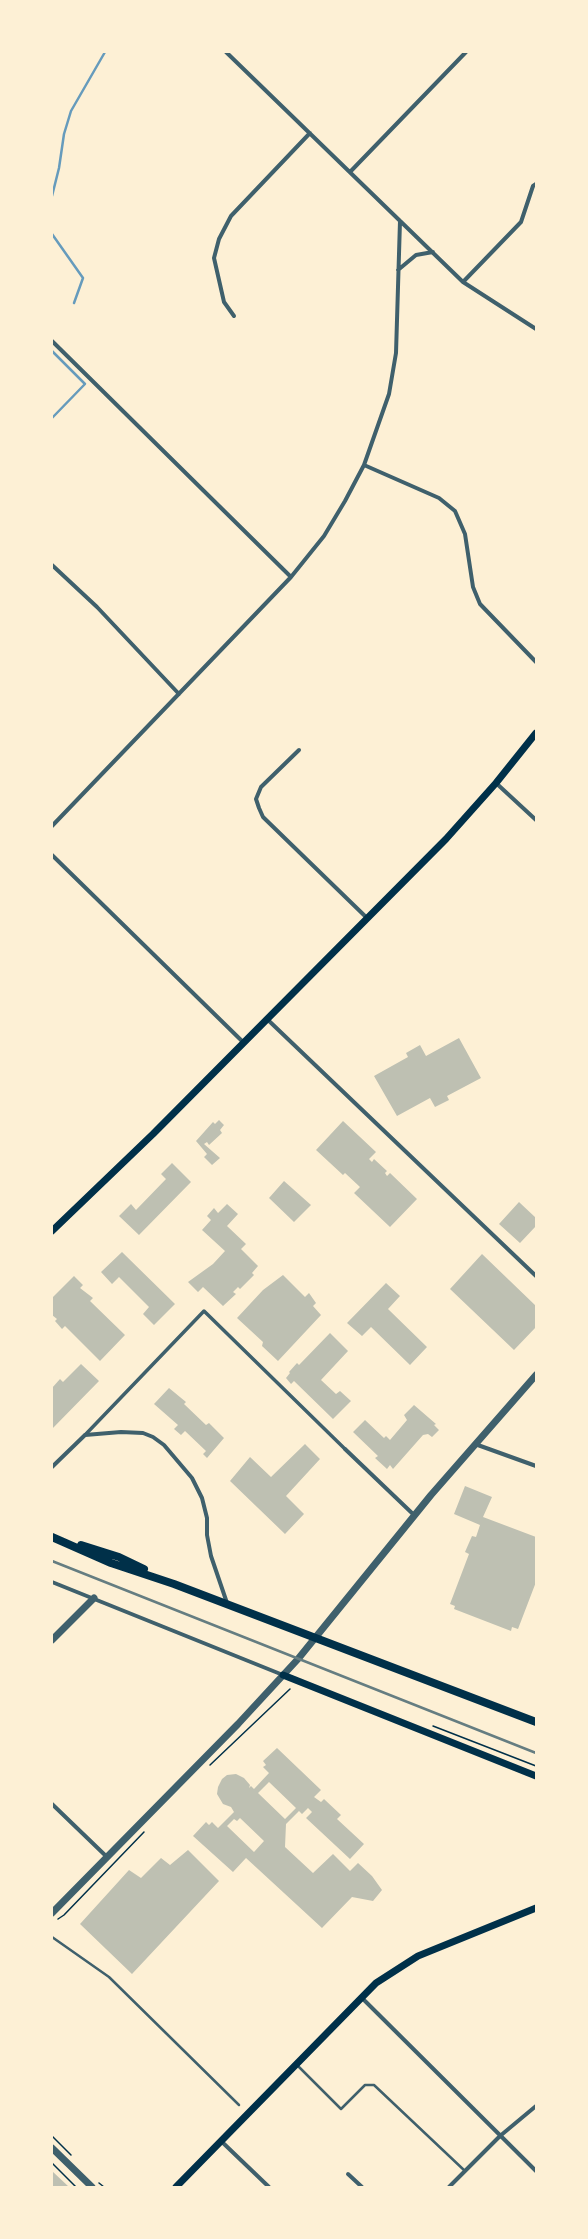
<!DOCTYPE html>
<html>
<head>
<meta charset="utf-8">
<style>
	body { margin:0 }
	#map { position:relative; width:588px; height:2239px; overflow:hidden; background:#fdf0d5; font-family:"Alegreya Sans",sans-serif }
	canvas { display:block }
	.frame { position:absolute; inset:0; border:53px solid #fdf0d5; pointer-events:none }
</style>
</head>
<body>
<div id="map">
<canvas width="588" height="2239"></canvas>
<div class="frame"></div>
</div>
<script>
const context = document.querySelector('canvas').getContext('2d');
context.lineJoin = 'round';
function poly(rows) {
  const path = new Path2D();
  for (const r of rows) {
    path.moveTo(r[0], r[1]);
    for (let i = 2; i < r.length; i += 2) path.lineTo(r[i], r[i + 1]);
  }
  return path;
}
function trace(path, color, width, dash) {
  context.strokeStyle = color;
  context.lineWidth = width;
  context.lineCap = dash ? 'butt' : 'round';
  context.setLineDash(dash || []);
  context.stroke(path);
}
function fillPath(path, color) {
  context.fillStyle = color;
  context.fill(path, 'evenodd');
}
trace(poly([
	[52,196,59,168,64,134,71,111,105,52],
	[52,234,83,278,74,303],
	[52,351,85,384,52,418]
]), '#669bbc', 2.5);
fillPath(poly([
	[459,1038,481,1078,447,1096,449,1100,435,1107,430,1098,397,1116,374,1076,408,1057,406,1053,420,1045,426,1056],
	[219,1120,224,1125,220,1130,222,1133,209,1145,207,1142,204,1144,220,1158,212,1165,204,1157,207,1154,196,1141,213,1122,215,1124],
	[343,1121,376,1152,369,1159,372,1162,374,1159,387,1171,385,1173,387,1176,390,1173,417,1199,390,1227,354,1193,360,1187,345,1173,343,1175,316,1150],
	[172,1163,191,1182,139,1235,119,1216,131,1204,136,1210,166,1179,161,1174],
	[284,1181,311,1205,294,1222,269,1198],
	[519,1202,536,1218,536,1226,520,1243,499,1224],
	[227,1204,238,1214,227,1226,246,1244,241,1249,258,1266,252,1273,254,1275,240,1289,238,1287,233,1292,236,1294,223,1306,203,1287,198,1292,188,1282,213,1264,225,1251,202,1230,211,1220,207,1216,214,1208,218,1213],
	[122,1252,175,1304,154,1325,143,1314,149,1307,119,1277,112,1284,101,1272],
	[482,1254,536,1306,536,1327,514,1350,450,1289],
	[283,1275,305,1297,309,1293,316,1303,313,1306,321,1315,278,1361,262,1346,263,1342,237,1318,263,1290],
	[74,1276,83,1285,80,1288,93,1298,90,1301,125,1335,100,1361,65,1326,62,1329,55,1321,57,1319,52,1315,52,1298],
	[386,1283,400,1296,388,1309,427,1347,410,1365,371,1327,362,1336,347,1323],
	[330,1333,348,1351,321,1380,336,1394,340,1391,351,1401,333,1419,294,1381,291,1384,286,1378,290,1373,289,1372,297,1363,299,1365],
	[81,1364,99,1381,52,1429,52,1388,60,1379,63,1382],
	[169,1388,186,1402,184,1404,206,1425,209,1423,224,1438,207,1458,203,1454,206,1451,185,1431,181,1435,174,1429,178,1425,154,1404],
	[414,1405,436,1424,434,1425,439,1430,432,1437,428,1434,423,1435,393,1469,390,1465,387,1469,375,1458,378,1456,353,1432,365,1420,384,1438,386,1436,390,1440,407,1420,404,1415],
	[305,1444,320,1459,286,1496,304,1514,285,1534,230,1481,250,1457,271,1477],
	[465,1486,492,1497,483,1517,536,1537,536,1582,518,1629,512,1627,511,1631,454,1609,455,1606,450,1604,469,1554,465,1552,472,1536,476,1537,480,1525,454,1514],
	[277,1748,321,1790,314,1797,321,1802,324,1799,341,1815,337,1819,364,1844,350,1859,306,1818,312,1812,308,1808,302,1814,299,1811,286,1824,285,1847,313,1873,333,1854,350,1871,358,1863,372,1876,382,1890,373,1901,352,1897,322,1928,246,1858,233,1872,193,1836,206,1822,209,1825,212,1822,218,1828,234,1812,231,1807,223,1804,217,1794,218,1787,222,1779,227,1775,236,1774,244,1778,250,1785,249,1788,251,1786,254,1789,269,1773,263,1767,266,1765,263,1761],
	[269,1782,296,1808,285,1819,258,1793],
	[240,1818,264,1841,254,1852,227,1826,234,1819,237,1821],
	[188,1850,219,1881,132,1974,80,1924,129,1870,141,1878,161,1858,170,1865],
	[52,2171,69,2187,52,2187]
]), '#bec0b2');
trace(poly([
	[433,1726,536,1766],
	[210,1765,290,1689],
	[58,1919,64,1915,144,1832],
	[52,2136,71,2155],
	[52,2163,76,2187],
	[99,2183,104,2187]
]), '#003049', 1.5);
trace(poly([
	[52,1937,109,1977,239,2105],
	[297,2065,341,2109,365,2085,374,2085,465,2171]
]), '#3f606c', 2.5);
trace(poly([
	[85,1435,204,1311,345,1449]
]), '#3f606c', 3.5);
trace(poly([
	[226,52,463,282,536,329],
	[350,172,466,52],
	[398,270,416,255,433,252],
	[463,282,521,222,533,186,536,184],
	[234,316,224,302,214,258,219,239,231,216,310,133],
	[52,341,291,577],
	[364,465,439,498,455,511,465,534,473,587,480,604,536,662],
	[52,565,97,607,179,694],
	[299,750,261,787,256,799,259,808,263,817,367,918],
	[496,783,536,820],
	[52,826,291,577,324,536,345,501,364,465,389,394,396,353,400,221],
	[52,855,244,1043],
	[268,1020,536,1276],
	[475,1444,536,1466],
	[345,1449,414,1515],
	[52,1467,85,1435,121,1432,143,1433,153,1437,164,1445,192,1478,202,1498,207,1518,207,1535,211,1556,227,1603],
	[52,1582,283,1675],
	[52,1804,107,1857],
	[361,1997,536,2171],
	[221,2141,269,2187],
	[348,2174,362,2187],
	[449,2187,500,2136,536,2106]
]), '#3f606c', 4);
trace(poly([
	[52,1640,94,1598],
	[52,1913,238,1724,298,1659,431,1495,536,1375],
	[52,2148,92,2187]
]), '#3f606c', 7);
trace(poly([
	[52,1231,153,1134,446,839,496,783,536,733],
	[283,1675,536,1776],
	[176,2187,376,1983,418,1956,536,1908]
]), '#003049', 7);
trace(poly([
	[52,1537,111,1563,174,1584,536,1722],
	[81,1545,119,1557,144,1569]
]), '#003049', 8);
trace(poly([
	[52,1561,536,1753]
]), '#657d81', 2.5);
</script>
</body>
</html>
